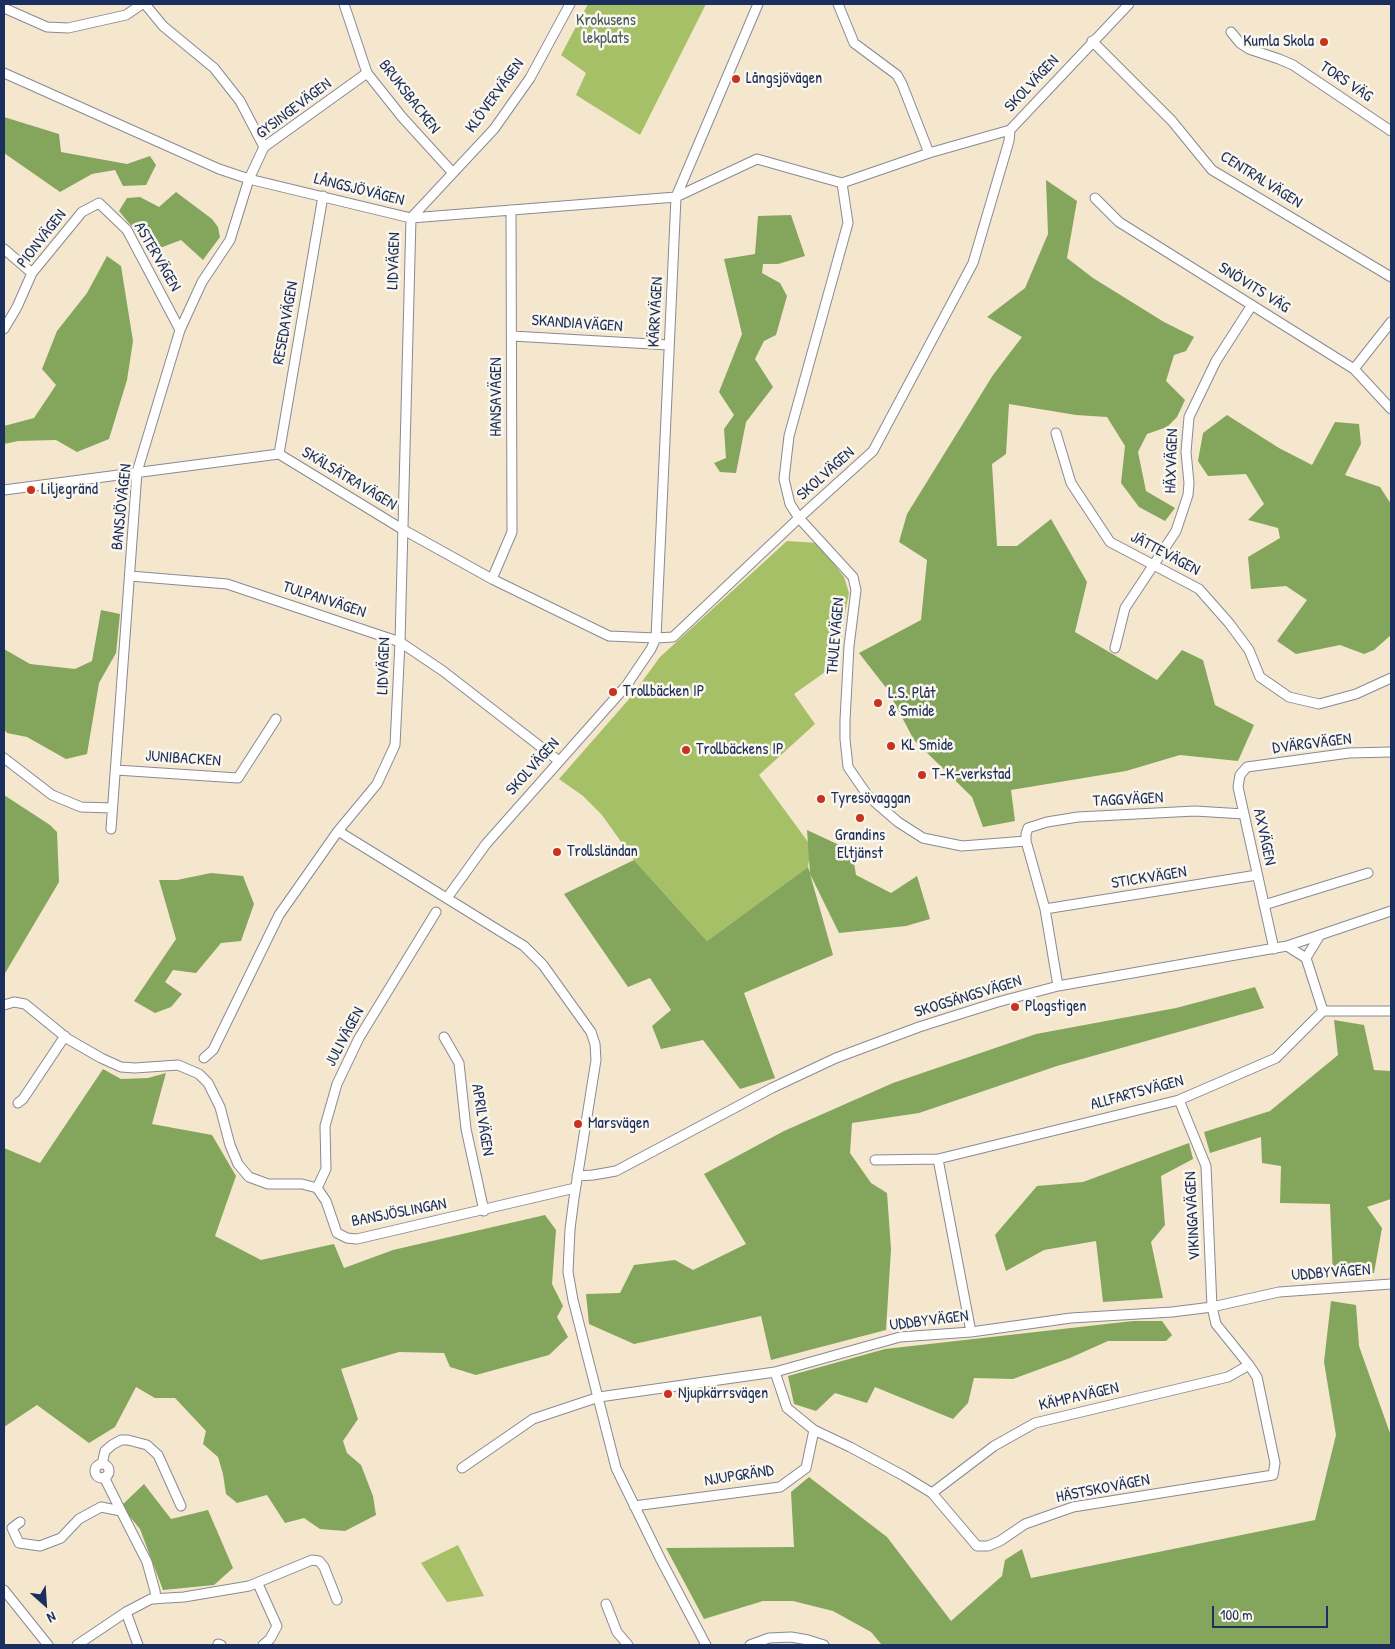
<!DOCTYPE html>
<html>
<head>
<meta charset="utf-8">
<style>
	body { margin:0 }
	#map { position:relative; width:1395px; height:1649px; overflow:hidden; background:#f5e6ce; font-family:"Patrick Hand",sans-serif }
	canvas { display:block }
	.frame { position:absolute; inset:0; border:5px solid #1b2f5e; pointer-events:none }
	.north { position:absolute; left:20px; top:1579px; width:50px; height:50px; -webkit-text-stroke:4px #fbf7ec; paint-order:stroke; rotate:154deg; font-size:14px; font-weight:700; line-height:20px; text-align:center; color:#1b2f5e }
	.north::after { content:''; display:block; margin:auto; width:18px; height:22px; background:#1b2f5e; clip-path:polygon(50% 0,100% 100%,50% 72%,0 100%) }
	.scale { position:absolute; left:1212px; top:1606px; width:116px; height:22px; box-sizing:border-box; border:2px solid #1b2f5e; border-top:0; padding-left:6px; font-size:15px; line-height:18px; white-space:nowrap; color:#1b2f5e; -webkit-text-stroke:4px #fbf7ec; paint-order:stroke }
</style>
</head>
<body>
<div id="map">
<canvas width="1395" height="1649"></canvas>
<div class="frame"></div>
<div class="north">N</div>
<div class="scale">100 m</div>
</div>
<script>
const context = document.querySelector('canvas').getContext('2d');
context.lineJoin = 'round';
function fillPath(path, color) {
  context.fillStyle = color;
  context.fill(path, 'evenodd');
}
function poly(rows) {
  const path = new Path2D();
  for (const r of rows) {
    if (r.length === 3) {
      path.moveTo(r[0] + r[2], r[1]);
      path.arc(r[0], r[1], r[2], 0, 2 * Math.PI);
      continue;
    }
    path.moveTo(r[0], r[1]);
    for (let i = 2; i < r.length; i += 2) path.lineTo(r[i], r[i + 1]);
  }
  return path;
}
function trace(path, color, width, dash) {
  context.strokeStyle = color;
  context.lineWidth = width;
  context.lineCap = dash ? 'butt' : 'round';
  context.setLineDash(dash || []);
  context.stroke(path);
}
function write(font, color, halo, rows, align = 'center') {
  context.font = font + ' "Patrick Hand",sans-serif';
  context.lineWidth = 5;
  context.setLineDash([]);
  context.textBaseline = 'middle';
  context.strokeStyle = halo;
  context.fillStyle = color;
  for (const [text, x, y, turn = 0] of rows) {
    context.save();
    context.translate(x, y);
    context.rotate((+turn || 0) * Math.PI / 180);
    context.textAlign = isNaN(turn) ? turn : align;
    if (halo) context.strokeText(text, 0, 0);
    context.fillText(text, 0, 0);
    context.restore();
  }
}
fillPath(poly([
	[588,4,706,4,640,135,576,95,586,73,561,55],
	[787,541,818,543,844,577,849,593,835,665,794,694,815,724,759,775,811,846,808,867,707,941,634,860,602,815,583,796,559,779,630,698,660,657],
	[458,1545,484,1596,447,1602,421,1563]
]), '#a6c067');
fillPath(poly([
	[4,117,59,134,61,152,127,164,150,156,156,165,146,185,123,186,115,170,92,174,60,192,4,153],
	[1046,180,1077,201,1067,258,1093,278,1164,322,1194,337,1186,351,1174,355,1166,381,1185,400,1177,417,1167,427,1147,434,1138,452,1146,491,1175,508,1165,521,1139,507,1121,483,1125,446,1107,417,1076,415,1009,404,1006,454,992,464,997,546,1017,546,1051,519,1087,582,1075,632,1157,680,1182,650,1203,660,1215,705,1254,725,1238,761,1180,755,1126,771,1011,790,1015,821,983,827,972,797,914,740,887,689,859,653,921,620,927,560,899,542,907,514,993,375,1022,337,987,317,1025,288,1048,234],
	[176,192,212,219,218,227,220,237,203,260,181,240,152,251,119,211,127,198,140,197,159,207],
	[791,215,805,256,778,264,763,264,762,273,780,283,787,296,776,335,764,341,755,359,773,387,746,422,736,473,720,472,714,463,726,458,724,429,734,415,719,392,742,334,724,259,755,254,758,216],
	[107,256,121,266,133,341,127,380,109,439,77,452,56,440,18,441,4,444,4,426,34,418,56,385,42,369,57,331,87,293],
	[1227,415,1279,448,1312,465,1335,422,1359,424,1361,444,1345,475,1380,487,1391,504,1391,635,1374,650,1364,654,1340,645,1296,654,1277,641,1307,600,1286,586,1251,589,1248,557,1280,538,1278,528,1248,520,1264,504,1246,474,1208,476,1198,461,1203,433],
	[101,610,120,614,116,653,99,683,87,754,66,759,27,737,7,733,4,729,4,649,30,664,75,669,92,661],
	[4,795,50,825,57,832,59,882,4,975],
	[807,830,852,851,856,875,891,893,917,876,930,919,906,926,839,933,810,874,833,955,744,993,775,1078,740,1089,703,1040,661,1049,652,1026,671,1010,650,978,628,987,564,894,634,860,707,941,808,867,810,873],
	[211,873,243,876,254,904,241,941,221,943,196,973,173,970,165,982,182,994,171,1007,155,1013,134,1001,176,939,159,880,177,880],
	[1255,987,1264,1008,1057,1066,919,1113,852,1123,850,1153,871,1183,887,1193,891,1249,886,1330,771,1360,761,1316,634,1344,589,1324,586,1294,620,1293,634,1265,675,1260,693,1270,746,1244,704,1174,784,1131,893,1083,1036,1034,1176,1008],
	[1334,1020,1364,1025,1374,1070,1391,1071,1391,1199,1367,1207,1382,1228,1374,1273,1333,1277,1330,1204,1280,1203,1281,1166,1262,1163,1261,1137,1210,1153,1204,1132,1270,1111,1338,1055],
	[103,1069,121,1079,148,1078,166,1073,152,1124,212,1135,236,1176,215,1236,261,1260,334,1244,344,1268,393,1250,545,1215,556,1230,552,1284,563,1306,557,1317,568,1337,549,1355,476,1375,450,1367,444,1353,399,1352,341,1369,358,1419,343,1441,347,1453,361,1465,373,1496,376,1515,345,1531,320,1529,304,1518,285,1523,267,1495,237,1503,226,1494,223,1474,218,1457,203,1444,206,1431,175,1398,155,1398,136,1387,115,1427,89,1443,37,1405,4,1427,4,1148,40,1163],
	[1189,1143,1193,1159,1161,1176,1165,1225,1151,1242,1163,1298,1103,1302,1096,1241,1044,1250,1006,1271,995,1235,1037,1186,1083,1182],
	[1331,1301,1356,1305,1359,1346,1391,1436,1391,1645,882,1645,871,1632,833,1611,793,1601,763,1601,704,1619,666,1548,794,1547,791,1492,809,1477,887,1537,951,1621,1002,1576,1005,1560,1022,1549,1031,1578,1315,1520,1336,1435,1324,1362],
	[1133,1321,1162,1321,1172,1335,1166,1341,1108,1341,1070,1358,1013,1379,974,1378,968,1403,953,1419,875,1387,867,1403,835,1393,816,1411,794,1404,788,1376,885,1349],
	[144,1484,171,1519,208,1510,233,1568,214,1585,163,1590,140,1529,121,1506]
]), '#84a65c');
const street = poly([
	[145,4,163,26,214,68,240,101,264,147],
	[344,4,367,73,402,117,453,173],
	[838,4,854,43,897,75,902,84,929,153],
	[4,8,47,27,68,28,126,15,142,4],
	[1231,32,1240,43,1249,49,1279,59,1293,65,1391,131],
	[1092,41,1172,121,1212,170,1391,277],
	[4,73,219,169,249,179,411,218,676,197,757,159,842,183,929,153,1010,130],
	[842,183,848,223,789,436,784,479,790,504,799,518,853,577,856,590,849,646,845,720,845,739,848,767,868,796,898,822,923,838,962,846,1026,841],
	[1095,198,1119,222,1354,369,1391,409],
	[4,249,32,273],
	[4,329,17,307,32,273,82,212,99,203,127,230,180,330],
	[512,336,669,345],
	[1354,369,1391,322],
	[1056,433,1071,483,1110,542,1199,589,1229,623,1249,650,1260,677,1289,697,1319,704,1356,694,1391,678],
	[279,454,323,196],
	[4,490,279,454,402,529,492,579,609,636,656,638,673,637,799,518,873,451,973,263,1009,141,1010,130,1129,4],
	[130,576,227,584,400,642,443,671,559,761],
	[492,579,512,532,511,210],
	[1115,648,1125,608,1176,531,1188,495,1189,483,1186,452,1189,417,1216,361,1252,305],
	[4,758,52,795,81,807,112,808],
	[116,770,238,778,276,719],
	[111,829,137,472,180,330,202,282,230,240,249,179,264,147,367,73],
	[338,831,524,946,543,965,591,1032,595,1044,596,1060,574,1198,570,1229,568,1272,573,1300,616,1468,661,1560,706,1645],
	[447,898,486,844,626,686,651,649,656,638,676,197,758,4],
	[1264,905,1368,873],
	[1045,909,1257,875],
	[1320,935,1306,958,1323,1011,1391,1011],
	[1287,946,1306,958],
	[1274,949,1238,787,1240,775,1247,767,1349,753,1391,752],
	[1058,986,1045,909,1026,841,1026,834,1028,828,1047,822,1078,817,1195,811,1244,814],
	[4,1005,14,1002,25,1004,68,1039,101,1058,121,1067,135,1068,178,1065,199,1074,208,1083,220,1107,230,1145,238,1164,249,1177,268,1184,302,1184,317,1188,326,1201,337,1233,347,1238,357,1239,575,1188],
	[444,1037,459,1063,466,1129,484,1211],
	[204,1058,213,1050,279,915,338,831,377,784,395,745,400,642,411,218,494,129,530,78,570,4],
	[18,1103,23,1099,65,1036],
	[938,1159,971,1332],
	[875,1160,938,1159,1179,1100,1276,1058,1323,1011],
	[577,1176,593,1175,616,1171,772,1088,836,1058,919,1027,998,1002,1058,986,1287,946,1391,911],
	[317,1188,326,1169,325,1126,337,1084,359,1038,436,912],
	[775,1372,787,1408,814,1430,850,1447,904,1476,932,1493,977,1546,988,1546,1000,1541,1025,1524,1073,1507,1273,1475,1275,1463,1257,1377,1249,1365,1216,1324,1212,1307,1206,1166,1179,1100],
	[102,1464,105,1451,112,1445,121,1440,128,1440,147,1445,158,1455,181,1506],
	[102,1471,7],
	[462,1468,533,1419,599,1397,775,1372,900,1337,971,1332,1071,1318,1172,1312,1212,1307,1279,1292,1391,1284],
	[104,1477,121,1511],
	[932,1493,994,1446,1035,1423,1228,1377,1249,1365],
	[634,1506,780,1487,806,1468,814,1430],
	[20,1522,12,1528,19,1543,40,1546,61,1538,79,1519,101,1507,121,1511,147,1562,155,1591,156,1599],
	[258,1584,277,1626,270,1639,263,1645],
	[4,1590,48,1645],
	[606,1604,617,1632,628,1645],
	[126,1612,138,1645],
	[218,1644,221,1645],
	[77,1645,126,1612,151,1599,184,1597,249,1586,312,1560,319,1561,324,1567,337,1600],
	[750,1645,769,1638,791,1637,808,1640,824,1645]
]);
trace(street, '#888a96', 11);
trace(street, '#fff', 9);
for (const [x, y, r, color] of [
	[1324,42,5,"#c8321e"],
	[736,79,5,"#c8321e"],
	[31,490,5,"#c8321e"],
	[613,692,5,"#c8321e"],
	[878,703,5,"#c8321e"],
	[891,746,5,"#c8321e"],
	[686,750,5,"#c8321e"],
	[922,775,5,"#c8321e"],
	[821,799,5,"#c8321e"],
	[860,818,5,"#c8321e"],
	[557,852,5,"#c8321e"],
	[1015,1007,5,"#c8321e"],
	[578,1124,5,"#c8321e"],
	[668,1394,5,"#c8321e"]
]) {
  const dot = new Path2D();
  dot.arc(x, y, r, 0, 2 * Math.PI);
  context.fillStyle = color;
  context.fill(dot);
  trace(dot, '#fbf7ec', 2);
}
write('16px', '#455a61', '#fbf7ec', [
	["Krokusens",606,21],
	["lekplats",606,39]
]);
write('16px', '#1b2f5e', '#fbf7ec', [
	["Kumla Skola",1314,42,"right"],
	["Långsjövägen",746,79],
	["Liljegränd",41,490],
	["Trollbäcken IP",623,692],
	["L.S. Plåt",888,694],
	["& Smide",888,712],
	["KL Smide",901,746],
	["Trollbäckens IP",696,750],
	["T-K-verkstad",932,775],
	["Tyresövaggan",831,799],
	["Grandins",860,836,"center"],
	["Eltjänst",860,854,"center"],
	["Trollsländan",567,852],
	["Plogstigen",1025,1007],
	["Marsvägen",588,1124],
	["Njupkärrsvägen",678,1394]
], 'left');
write('16px', '#1b2f5e', '#fbf7ec', [
	["TORS VÄG",1346,82,34],
	["SKOLVÄGEN",1032,84,-47],
	["KLÖVERVÄGEN",495,96,-54],
	["BRUKSBACKEN",409,97,52],
	["GYSINGEVÄGEN",294,109,-37],
	["CENTRALVÄGEN",1261,180,32],
	["LÅNGSJÖVÄGEN",359,190,14],
	["PIONVÄGEN",42,239,-52],
	["ASTERVÄGEN",157,257,60],
	["LIDVÄGEN",394,261,-88],
	["SNÖVITS VÄG",1254,288,32],
	["KÄRRVÄGEN",656,312,-87],
	["RESEDAVÄGEN",286,323,-80],
	["SKANDIAVÄGEN",577,324,4],
	["HANSAVÄGEN",497,397,-90],
	["HÄXVÄGEN",1172,461,-88],
	["SKOLVÄGEN",826,474,-42],
	["SKÄLSÄTRAVÄGEN",349,479,31],
	["BANSJÖVÄGEN",122,507,-84],
	["JÄTTEVÄGEN",1165,554,28],
	["TULPANVÄGEN",324,600,18],
	["THULEVÄGEN",836,636,-85],
	["LIDVÄGEN",384,666,-88],
	["DVÄRGVÄGEN",1312,744,-7],
	["JUNIBACKEN",183,759,4],
	["SKOLVÄGEN",533,767,-48],
	["TAGGVÄGEN",1128,800,-3],
	["AXVÄGEN",1264,837,78],
	["STICKVÄGEN",1149,878,-9],
	["SKOGSÄNGSVÄGEN",968,997,-17],
	["JULIVÄGEN",345,1037,-62],
	["ALLFARTSVÄGEN",1137,1093,-15],
	["APRILVÄGEN",482,1120,81],
	["BANSJÖSLINGAN",399,1213,-11],
	["VIKINGAVÄGEN",1193,1216,-93],
	["UDDBYVÄGEN",1331,1273,-4],
	["UDDBYVÄGEN",929,1321,-7],
	["KÄMPAVÄGEN",1079,1397,-13],
	["NJUPGRÄND",739,1476,-9],
	["HÄSTSKOVÄGEN",1103,1489,-11]
]);
</script>
</body>
</html>
